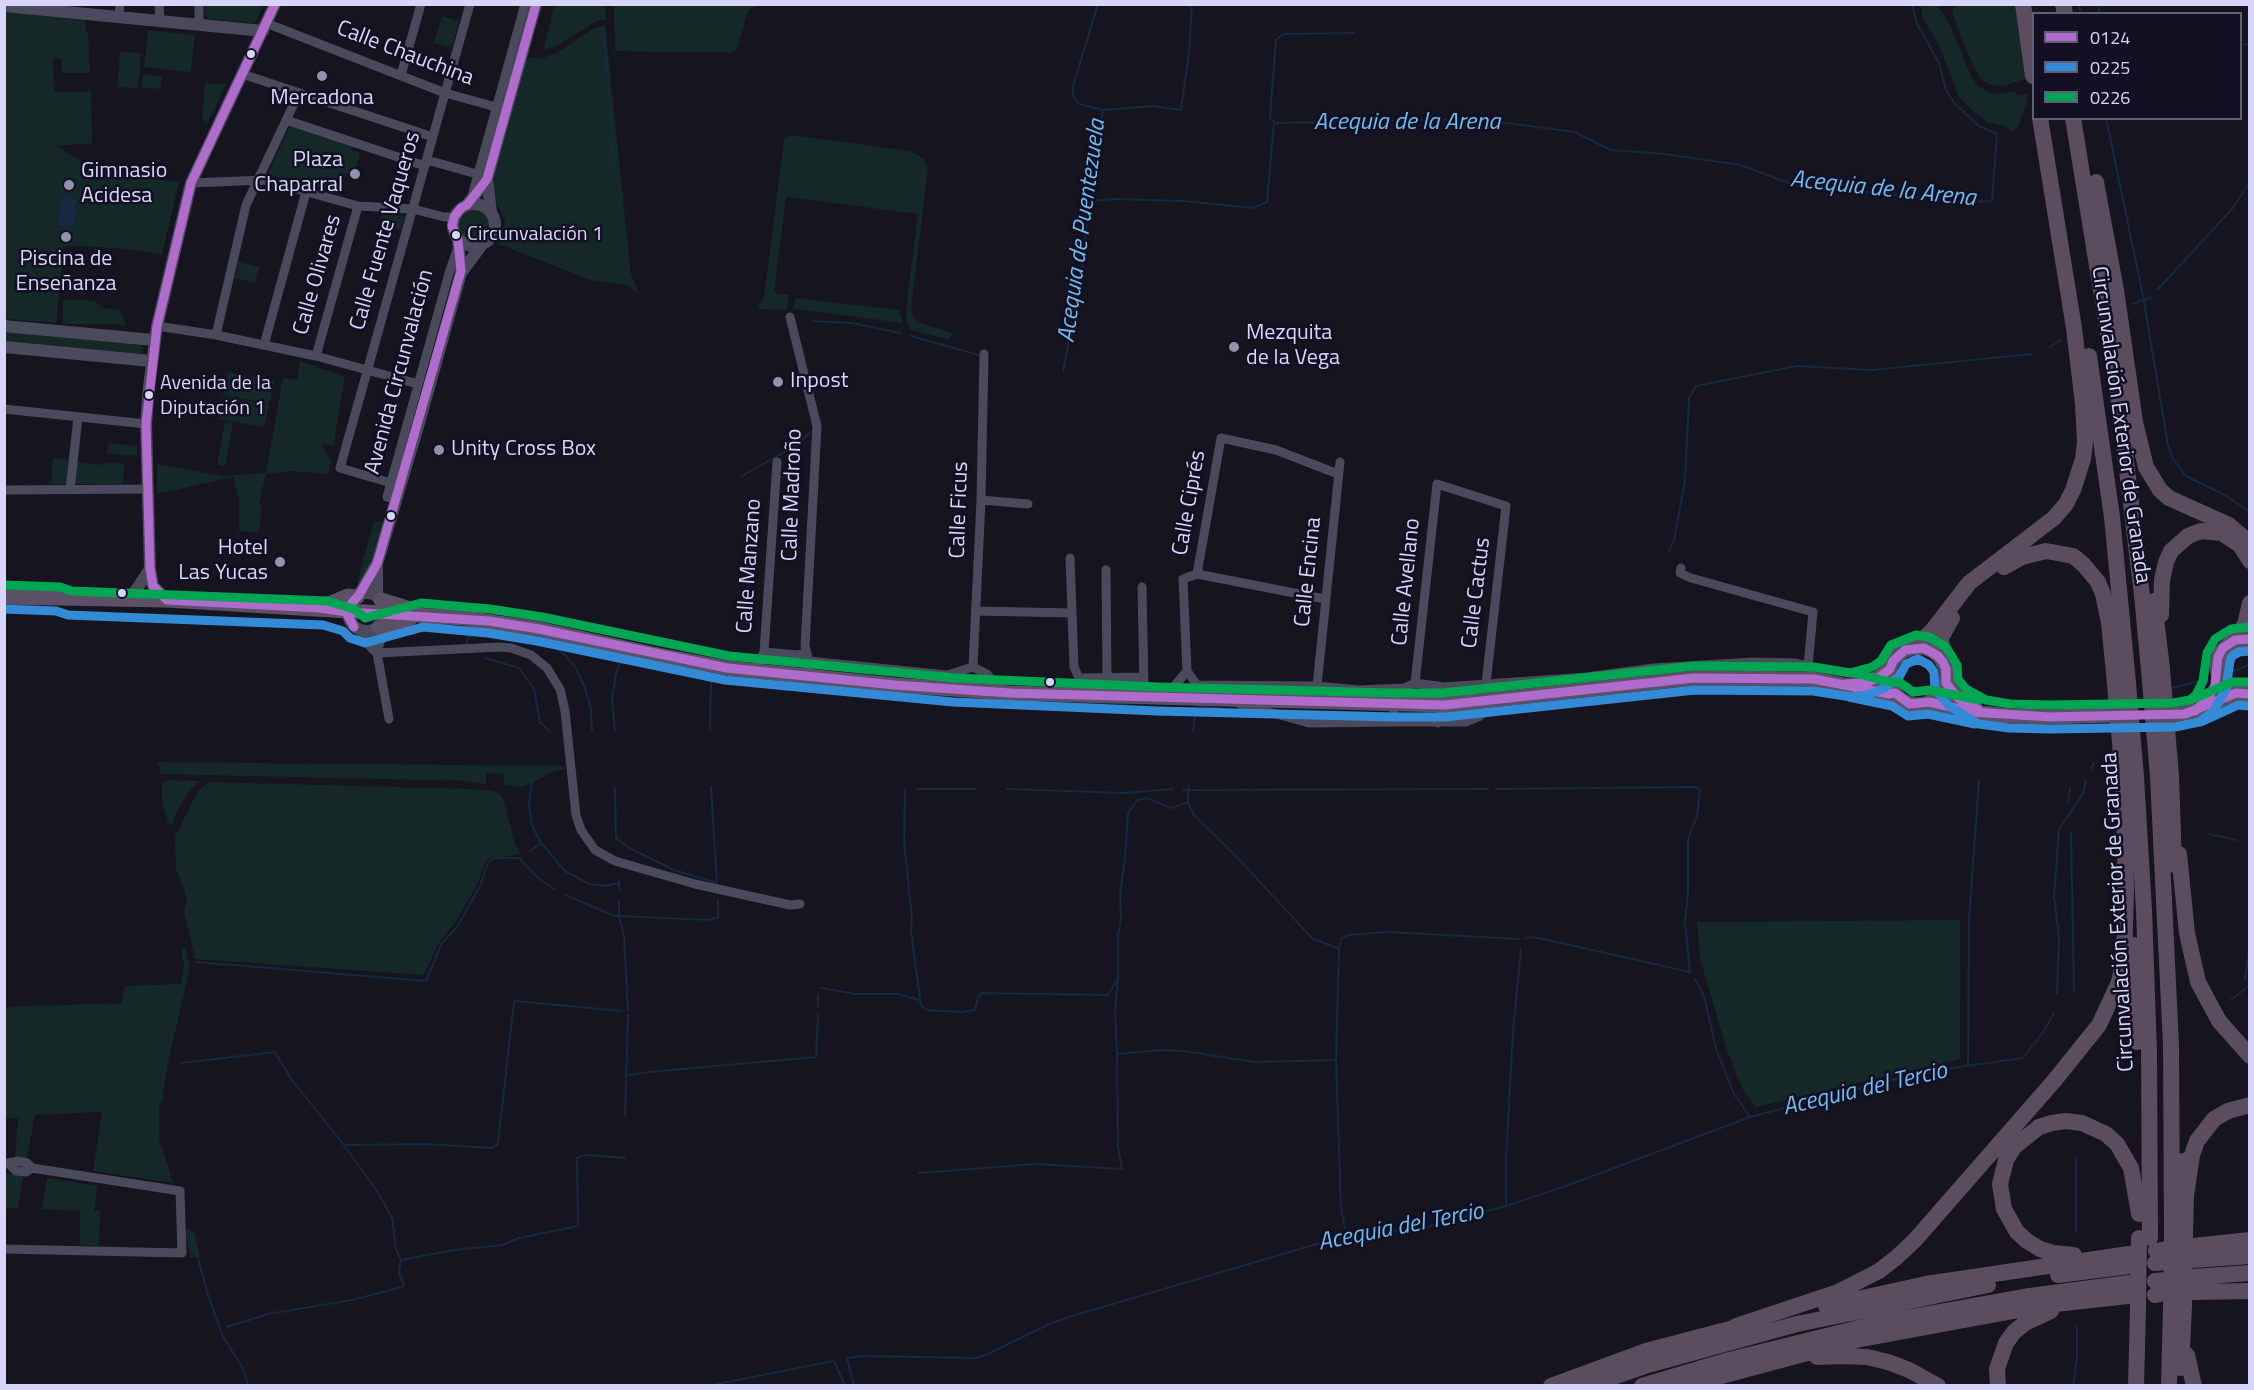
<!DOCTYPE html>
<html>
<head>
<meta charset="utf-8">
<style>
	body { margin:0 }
	#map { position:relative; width:2254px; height:1390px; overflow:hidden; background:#16141e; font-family:"Titillium Web",sans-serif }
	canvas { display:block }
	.frame { position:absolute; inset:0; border:6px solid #d7d5fa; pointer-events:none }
	.legend { position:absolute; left:2032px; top:12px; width:210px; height:108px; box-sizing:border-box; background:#121022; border:2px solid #615f78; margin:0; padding:8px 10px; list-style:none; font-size:18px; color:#d7d5fa }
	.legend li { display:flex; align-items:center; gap:12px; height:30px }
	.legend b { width:30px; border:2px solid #615f78 }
</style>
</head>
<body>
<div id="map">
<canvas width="2254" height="1390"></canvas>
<div class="frame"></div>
<ul class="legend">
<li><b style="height:8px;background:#b06ccc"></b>0124</li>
<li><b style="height:8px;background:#338bd7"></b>0225</li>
<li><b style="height:8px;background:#00a651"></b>0226</li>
</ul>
</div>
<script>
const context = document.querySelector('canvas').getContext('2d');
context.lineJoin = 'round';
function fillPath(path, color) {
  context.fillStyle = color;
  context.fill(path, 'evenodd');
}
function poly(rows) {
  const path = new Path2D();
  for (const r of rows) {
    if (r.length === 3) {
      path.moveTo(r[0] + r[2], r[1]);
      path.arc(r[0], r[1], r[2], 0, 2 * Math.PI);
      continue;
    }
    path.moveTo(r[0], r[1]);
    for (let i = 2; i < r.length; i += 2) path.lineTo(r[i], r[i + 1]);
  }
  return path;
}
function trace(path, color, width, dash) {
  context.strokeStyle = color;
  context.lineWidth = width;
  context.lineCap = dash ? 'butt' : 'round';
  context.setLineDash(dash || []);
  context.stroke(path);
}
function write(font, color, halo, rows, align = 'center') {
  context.font = font + ' "Titillium Web",sans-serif';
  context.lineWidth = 5;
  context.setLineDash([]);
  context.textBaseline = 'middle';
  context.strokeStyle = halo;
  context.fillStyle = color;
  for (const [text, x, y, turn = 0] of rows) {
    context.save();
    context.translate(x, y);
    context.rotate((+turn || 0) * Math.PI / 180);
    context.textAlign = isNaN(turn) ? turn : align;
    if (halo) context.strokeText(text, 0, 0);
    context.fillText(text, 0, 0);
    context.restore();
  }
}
fillPath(poly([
	[204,5,263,5,255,23,208,19,205,14],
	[554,5,607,5,605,9,607,20,598,20,557,46,544,49],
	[614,5,614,4,757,5,748,11,737,49,732,53,615,51],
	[1920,5,1936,5,1943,13,1951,27,1971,76,1978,86,1988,92,1998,94,2015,91,2016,95,2027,94,2027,104,2019,125,2012,132,2004,126,1987,122,1975,113,1959,97,1939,45,1923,18],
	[1960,5,2019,5,2031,77,2003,86,1988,84,1980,78,1974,68,1952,13,1955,7],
	[4,12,85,20,86,30,88,32,90,73,62,73,61,59,53,59,54,92,91,91,92,143,56,146,90,167,128,176,179,182,162,255,128,249,82,246,64,247,56,323,5,319],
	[442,16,459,21,452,48,434,43],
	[605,25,631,275,638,291,636,293,629,285,594,281,498,244,503,233,505,221,494,197,492,181,526,60,531,57,541,59,558,52,593,29],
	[148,30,195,35,191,72,144,67],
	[120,52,141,53,138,88,117,87],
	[143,74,162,77,161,89,141,87],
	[205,83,226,84,208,122,202,119],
	[290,126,353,147,352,150,360,153,353,176,345,173,338,194,267,175],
	[790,135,910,151,924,159,928,168,911,310,913,316,920,323,952,333,950,340,911,330,907,323,906,310,918,214,786,197,774,293,789,295,787,310,760,309,758,306,764,296,784,140],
	[474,226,17],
	[383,214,405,216,401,230,380,225],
	[238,262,259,267,255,283,235,278],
	[796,298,899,310,903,323,793,309],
	[63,299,95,301,103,308,120,310,126,325,63,324],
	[4,329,140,344,143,350,141,354,5,345],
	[300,361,345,377,333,446,324,443,323,447,331,461,328,474,290,471,266,474,259,503,262,508,259,532,239,531,239,499,233,477,157,494,157,464,221,476,266,473,283,378,297,380],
	[228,372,274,381,269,404,224,395],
	[223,396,269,405,264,427,219,419],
	[225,422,233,423,225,466,217,464],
	[108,443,137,446,137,456,107,453],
	[53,458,71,460,68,484,51,484],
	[77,462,106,465,106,462,124,464,123,484,74,484],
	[374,521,384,522,370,567,359,583,357,582],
	[157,762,565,766,565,769,552,772,533,783,520,787,504,785,504,774,486,773,486,784,465,781,161,774],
	[167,780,199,781,187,794,177,812,172,826,169,824,162,802,162,784],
	[209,782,474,789,492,791,499,793,503,798,515,844,521,854,487,859,477,885,455,923,440,941,423,975,195,959,184,912,187,900,184,889,176,869,175,837,198,791],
	[1960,920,1960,1059,1756,1107,1743,1090,1727,1050,1700,959,1697,922],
	[185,948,190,967,168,1062,162,1101,159,1106,159,1138,173,1183,93,1171,102,1112,35,1115,27,1159,15,1157,18,1118,5,1118,4,1007,121,1003,125,986,181,984,184,966,181,949],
	[4,1173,23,1176,18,1208,5,1209],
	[47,1178,97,1186,94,1210,100,1211,99,1246,80,1245,80,1211,42,1209],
	[189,1229,195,1232,200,1257,190,1257,186,1234,186,1230]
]), '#142828');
fillPath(poly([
	[60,197,76,198,74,227,58,226]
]), '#152943');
trace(poly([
	[2079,4,2081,14],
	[2098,4,2100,14],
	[604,28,614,164,605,173],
	[2240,45,2250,44],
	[1104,110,1153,106,1181,110,1189,52,1192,4],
	[2106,118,2143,296,2168,445,2173,459,2186,476,2227,496,2250,512],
	[1274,123,1270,117,1276,40,1283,34,1354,33],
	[1088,201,1115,199,1184,201,1253,208,1267,202,1274,123,1476,119,1575,132,1611,150,1664,154,1741,165,1794,185,1969,202,1992,201,1997,134,1979,126,1954,103,1946,90,1939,63,1917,24,1912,4],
	[2158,289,2232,209,2250,182],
	[2133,304,2152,297],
	[813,321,851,323,901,333],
	[911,336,979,355],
	[2050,347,2061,340],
	[1063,372,1082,270,1088,201,1103,110,1079,104,1073,96,1073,86,1098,4],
	[742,476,795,446,812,431],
	[1669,551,1674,540,1685,481,1689,398,1696,386,1797,366,1872,370,2032,354],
	[554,641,711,675,710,729],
	[541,642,550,644,565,655,576,668,585,688,591,709,592,731],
	[466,645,468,638,478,630,488,630,541,639],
	[485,658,519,668,534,689,540,722,549,731],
	[2226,673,2245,667,2250,663],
	[2240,681,2250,677],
	[1809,686,1827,689],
	[2169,689,2198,681],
	[1889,701,1912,714,1937,711],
	[2171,702,2180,699],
	[1082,703,1127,704],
	[1199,706,1253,712],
	[1302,711,1384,713],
	[1490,712,1511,707,1698,687,1741,686],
	[1401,714,1438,714],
	[1448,714,1477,714],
	[615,731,612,701,616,674,622,656],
	[1193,732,1196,705],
	[2091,769,2094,763],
	[535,772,531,788,529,805,532,825,541,843,565,871,589,884,606,886,619,883],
	[615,788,616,838,629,848,674,870,717,883,711,787],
	[905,789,904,842,912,917,911,931,921,1006,927,1010,961,1012,975,1010,978,997,982,993,1108,995,1117,980],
	[917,789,975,789],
	[1007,789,1125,793,1173,789],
	[1496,789,1696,787,1700,790,1697,816,1688,839,1688,894,1685,921,1690,972,1552,941,1533,937,1526,938],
	[1183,790,1188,790,1189,786],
	[1188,802,1193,814,1232,852,1312,938,1339,949,1336,1059],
	[2068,803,2070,787],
	[2071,832,2074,992],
	[2209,834,2236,840],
	[530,851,541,843],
	[619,881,619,889],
	[566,895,612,915,619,916,619,901],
	[1339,949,1341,939,1348,935,1388,932,1519,939],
	[196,962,426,981,442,943,457,927,480,886,488,863,494,858,519,858,539,879,554,889],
	[1695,979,1704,996,1716,1049,1734,1094,1750,1117],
	[2245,980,2249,949,2250,894],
	[821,988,856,994,898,994,919,1000],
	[2057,993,2059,938,2054,896,2059,829,2083,794,2086,780],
	[2231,1000,2246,988],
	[818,1006,818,995],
	[628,1011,624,936,619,916,708,920,718,917,718,900],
	[181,1063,275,1052,292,1080,344,1145,378,1193,392,1218,396,1249,401,1260,399,1273,404,1285,402,1287,352,1300,268,1314,227,1327],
	[1968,1065,1969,920,1979,780],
	[625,1076,650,1072,816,1057,818,1015],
	[625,1115,628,1015],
	[346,1145,425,1144,492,1148,498,1144,514,1001,622,1011],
	[2076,1158,2076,1231],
	[919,1173,1036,1164,1122,1169,1118,1147,1117,1054],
	[1506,1206,1506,1159,1513,1032,1521,948],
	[1345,1228,1341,1210,1336,1060,1254,1062,1184,1051,1161,1050,1117,1054,1115,1011,1118,977,1118,936,1121,918,1120,895,1125,858,1128,813,1137,800,1147,798,1171,808,1188,802,1188,790,1488,789],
	[191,1233,208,1295,223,1337,241,1365,249,1386],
	[401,1260,454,1250,502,1245,519,1238,578,1226,577,1158,581,1156,589,1155,625,1158],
	[707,1386,834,1361,845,1386],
	[854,1386,847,1358,863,1356,976,1358,988,1354,1049,1324,1072,1316,1327,1241,1426,1227,1506,1206,1563,1187,1750,1117,1888,1081,1952,1068,2023,1058,2044,1031,2054,1013],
	[2073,1386,2077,1358,2077,1327]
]), '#152943', 2);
trace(poly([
	[159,4,160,21],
	[199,4,199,24],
	[119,17,120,4],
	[266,23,445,93,496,107],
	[242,74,433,137],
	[401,75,421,4],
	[286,120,425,166],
	[427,160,477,174],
	[191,183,264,180,358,206,413,209,444,217,454,217],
	[472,196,525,4],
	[790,317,817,426,805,646,809,661,808,677],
	[157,326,216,335,316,356,418,384],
	[216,335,246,205,299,93],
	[264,345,306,192],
	[316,356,358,206],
	[4,409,146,424],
	[391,483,340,468,470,4],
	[4,490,148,489],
	[70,490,78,417],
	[397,500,387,497,450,270,457,250],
	[981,500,1028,504],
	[1070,558,1074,667,1079,678,1079,695],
	[1681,568,1680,573,1691,578,1813,612,1808,666,1810,671],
	[1106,570,1107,677],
	[1197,574,1325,599],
	[1142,587,1144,688,1157,692,1172,689,1187,671],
	[976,611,1072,613],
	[387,626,382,635,377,653,389,719],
	[359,630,372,649,377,653,499,647,511,648,531,655,547,668,560,689,565,711,576,815,581,830,595,850,615,861,695,884,790,905,800,904],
	[764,652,798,655,807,653],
	[809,661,947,675,973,667],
	[973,667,981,500,984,354],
	[973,667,987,674,994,683,1005,690],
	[1187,671,1183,579,1197,574,1221,438,1276,450,1338,474],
	[1187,671,1197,685,1317,686,1359,690,1404,688],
	[757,672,759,662,764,652,777,462],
	[1079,678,1143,677],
	[1415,683,1437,484,1506,506,1486,684],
	[1317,686,1340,462],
	[1429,686,1440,697,1444,705,1438,723],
	[1444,687,1454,693,1473,697],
	[1495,700,1480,716,1466,722,1402,722,1394,715,1393,705,1395,698,1404,688,1415,683,1444,687,1586,677,1653,668,1753,662,1796,663,1808,666],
	[1240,704,1309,723,1402,722],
	[4,1164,18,1161,27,1163,32,1168,180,1191,182,1253,4,1249],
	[10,1165,16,1171,26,1172,32,1168]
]), '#4b4a5d', 9);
trace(poly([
	[4,6,263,31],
	[474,225,21],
	[467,205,487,179],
	[491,212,487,179,536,4],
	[458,240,461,271],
	[4,326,154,340],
	[4,347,151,361],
	[367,612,19],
	[359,595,376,565],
	[377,597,377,564,419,423,461,273,481,246],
	[130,599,150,569],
	[167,600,153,586,150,569,146,424,149,387,157,326,191,183,275,4]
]), '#4b4a5d', 12);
trace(poly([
	[4,597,167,600,464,618,539,629,653,654,727,668,895,685,1010,693,1444,705,1694,678,1814,679,1889,694,1895,693],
	[381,600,407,608],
	[322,607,348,596,357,597],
	[379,627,410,619],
	[2250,639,2230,643,2220,653,2217,666,2219,679,2228,689,2236,693,2250,694],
	[1918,676,29],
	[1946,683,1958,698,1976,709],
	[1852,685,1865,683,1878,678,1890,669],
	[1929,702,1973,712,2009,716,2050,717,2111,715],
	[2174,715,2195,711,2236,693]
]), '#5c5066', 15);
trace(poly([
	[2023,4,2033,76],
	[2063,4,2065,14],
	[2073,118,2118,395,2142,595,2149,670],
	[2096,182,2116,290,2135,422,2146,467,2160,490,2169,498,2229,525,2250,543],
	[2089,356,2112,517,2127,672],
	[2004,567,2022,557,2046,551,2073,556,2083,564,2098,582,2103,594,2109,623,2114,673],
	[2154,601,2162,669],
	[2161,615,2162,580,2166,562,2171,551,2188,536,2201,531,2222,533,2240,545,2250,561],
	[2235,640,2245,624,2250,603],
	[1908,649,1920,642,1932,631,1969,583,2054,518,2066,504,2073,490,2083,459,2085,442,2083,404,2074,328,2040,118],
	[1943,662,1941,638,1952,618],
	[2158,776,2171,1045,2172,1234],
	[2171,776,2174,865],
	[2136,777,2144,910,2149,1052,2150,1238],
	[2179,854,2187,933,2198,982,2219,1021,2250,1056],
	[2133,945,2137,1042],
	[2183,1161,2186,1196],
	[2185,1234,2186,1196,2192,1155,2197,1141,2214,1119,2228,1111,2250,1105],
	[2193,1246,2250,1240],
	[2156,1251,2166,1249],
	[2074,1255,2053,1253,2040,1249,2027,1241,2017,1232,2004,1209,2000,1184,2006,1160,2014,1147,2039,1127,2052,1123,2066,1121,2082,1123,2106,1134,2117,1144,2131,1168,2139,1214],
	[2193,1260,2250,1256],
	[2155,1263,2166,1262],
	[2058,1275,2129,1266],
	[2192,1277,2250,1273],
	[2155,1281,2166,1280],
	[2192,1292,2250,1291],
	[2155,1295,2165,1293],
	[1826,1306,1926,1284,2129,1254],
	[1736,1326,1838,1292,1879,1271,1897,1257,1915,1240,2054,1081,2099,1025,2119,982,2124,959,2126,892,2123,777],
	[2187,1355,2194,1386],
	[1817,1357,1844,1356,1867,1357,1888,1362,1909,1370,1938,1386],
	[2181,1368,2184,1306],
	[1551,1386,1646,1351,1745,1325],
	[1587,1386,1648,1365,1797,1324,1988,1285],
	[1642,1386,1729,1360,1879,1323,2030,1296,2129,1283],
	[1684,1386,1856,1340,2046,1305,2128,1296],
	[1998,1386,1997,1369,2006,1343,2014,1332,2025,1323,2051,1311],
	[2136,1386,2138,1309],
	[2169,1386,2171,1306]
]), '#5c4c5f', 16);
trace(poly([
	[2162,669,2171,776],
	[2149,670,2158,776],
	[2127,672,2136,777],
	[2114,673,2123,777],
	[2171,1306,2172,1234],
	[2184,1306,2185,1234],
	[2138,1309,2139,1238]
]), '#5c4c5f', 16);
trace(poly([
	[275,4,191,183,157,326,146,424,150,569,153,586,167,600,319,608,348,612,489,621,539,629,727,668,895,685,1010,693,1444,705,1694,678,1814,679,1889,694,1895,693,1910,704,1929,702,1973,712,2050,717,2185,714,2236,693,2250,694],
	[354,627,348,616,349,606,359,595,377,564,461,271,458,240,452,226,454,217,461,208,467,205,487,179,536,4],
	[1846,684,1865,683,1878,678,1890,669,1893,661,1905,650,1924,648,1938,656,1943,662,1946,669,1946,683,1958,698,1979,710],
	[2195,711,2209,697,2215,685,2218,657,2223,648,2235,640,2250,639]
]), '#b06ccc', 9);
trace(poly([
	[4,609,56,611,68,615,323,625,343,631,350,638,365,643,423,627,488,633,537,641,725,680,953,702,1157,711,1393,717,1445,717,1695,690,1813,691,1852,697,1868,695,1884,688,1899,677,1906,664,1918,659,1929,665,1934,672,1935,689,1949,706,1979,724,2009,728,2050,729,2175,727,2199,722,2213,712,2226,689,2230,661,2232,656,2239,652,2250,651],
	[1849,697,1892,706,1908,716,1928,714,1975,724],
	[2201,722,2238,705,2249,706]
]), '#338bd7', 9);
trace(poly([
	[4,585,60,587,72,591,327,601,354,609,365,618,421,603,490,609,542,617,729,656,955,678,1157,687,1393,693,1443,693,1694,666,1814,667,1850,673,1872,667,1881,661,1891,645,1916,635,1929,637,1946,647,1957,665,1958,679,1966,689,1986,700,2010,704,2050,705,2173,703,2190,700,2196,695,2203,681,2207,653,2215,639,2231,629,2249,627],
	[1855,673,1889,682,1899,682,1913,692,1930,690,1979,700],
	[2191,700,2232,682,2250,682]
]), '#00a651', 9);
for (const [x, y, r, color] of [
	[251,54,5,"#d7d5fa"],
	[322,76,6,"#9391ad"],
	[355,174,6,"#9391ad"],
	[69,185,6,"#9391ad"],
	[456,235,5,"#d7d5fa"],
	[66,237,6,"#9391ad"],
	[1234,347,6,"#9391ad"],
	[778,382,6,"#9391ad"],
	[149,395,5,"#d7d5fa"],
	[439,450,6,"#9391ad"],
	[391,516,5,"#d7d5fa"],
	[280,562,6,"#9391ad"],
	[122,593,5,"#d7d5fa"],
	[1050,682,5,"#d7d5fa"]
]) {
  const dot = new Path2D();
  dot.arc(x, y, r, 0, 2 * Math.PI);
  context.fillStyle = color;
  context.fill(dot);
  trace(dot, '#121022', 2);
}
write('20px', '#d7d5fa', '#121022', [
	["Circunvalación 1",467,235],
	["Avenida de la",160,384],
	["Diputación 1",160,409]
], 'left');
write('22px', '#d7d5fa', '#121022', [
	["Calle Chauchina",405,54,21],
	["Calle Fuente Vaqueros",386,231,-74],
	["Calle Olivares",318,275,-74],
	["Avenida Circunvalación",400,372,-75],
	["Circunvalación Exterior de Granada",2120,425,82],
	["Calle Madroño",793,495,-88],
	["Calle Ciprés",1190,503,-80],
	["Calle Ficus",960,510,-88],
	["Calle Manzano",750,566,-86],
	["Calle Encina",1309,572,-84],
	["Calle Avellano",1407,582,-84],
	["Calle Cactus",1477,593,-83],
	["Circunvalación Exterior de Granada",2119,912,-93]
]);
write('22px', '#d7d5fa', '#121022', [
	["Mercadona",322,99,"center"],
	["Plaza",343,161,"right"],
	["Chaparral",343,186,"right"],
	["Gimnasio",81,172],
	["Acidesa",81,197],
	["Piscina de",66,260,"center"],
	["Enseñanza",66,285,"center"],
	["Mezquita",1246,334],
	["de la Vega",1246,359],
	["Inpost",790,382],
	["Unity Cross Box",451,450],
	["Hotel",268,549,"right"],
	["Las Yucas",268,574,"right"]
], 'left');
write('italic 24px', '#6ebbef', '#121022', [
	["Acequia de la Arena",1407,123],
	["Acequia de la Arena",1883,190,6],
	["Acequia de Puentezuela",1083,231,-82],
	["Acequia del Tercio",1865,1090,-13],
	["Acequia del Tercio",1401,1228,-11]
]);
</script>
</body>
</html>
